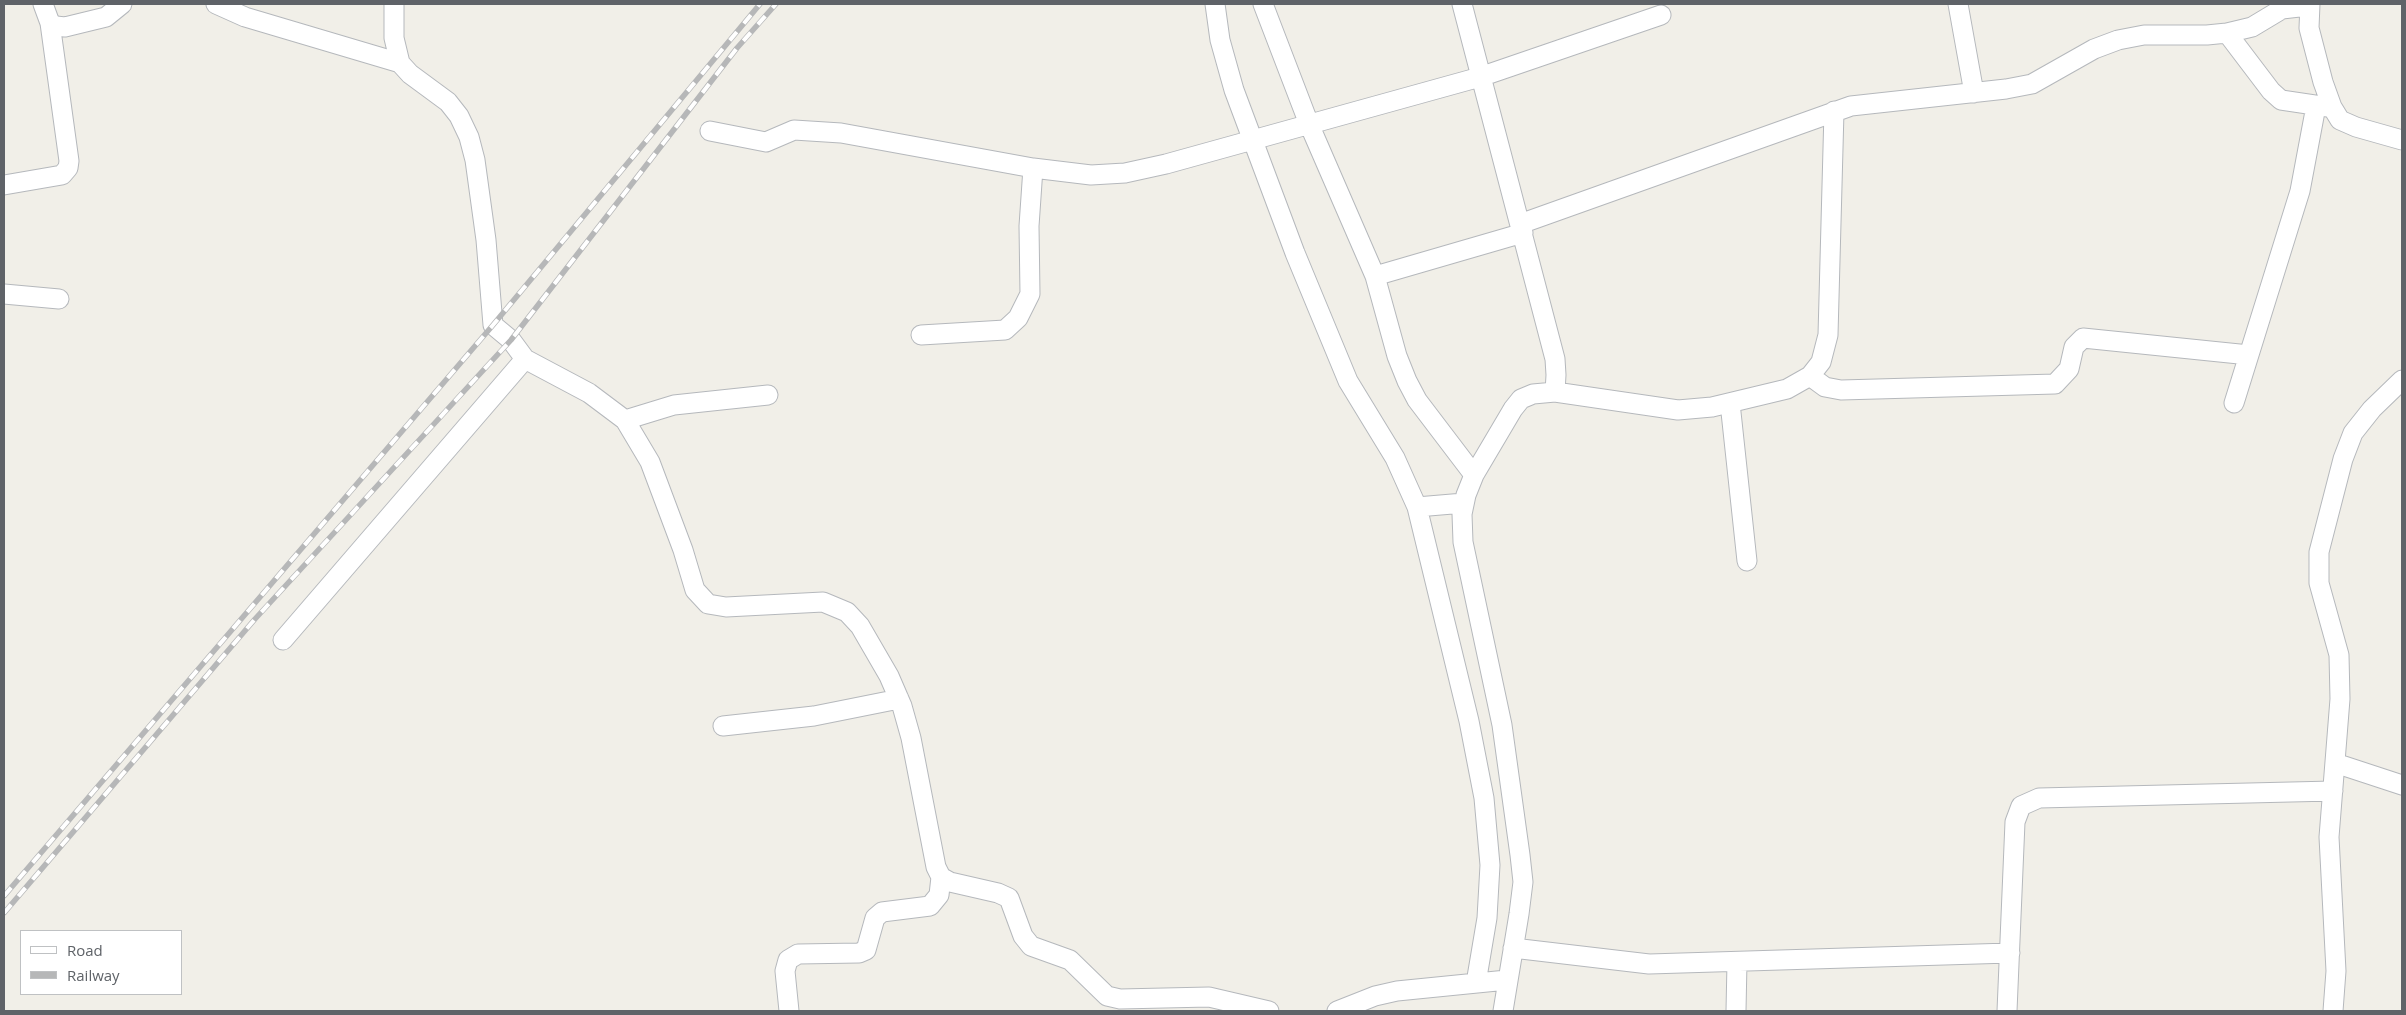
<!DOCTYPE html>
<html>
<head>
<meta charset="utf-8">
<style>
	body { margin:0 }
	#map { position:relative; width:2406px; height:1015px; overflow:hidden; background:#f1efe8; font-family:"Open Sans",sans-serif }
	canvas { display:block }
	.frame { position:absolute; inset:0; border:5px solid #5f6368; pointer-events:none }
	.legend { position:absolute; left:20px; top:930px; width:162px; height:65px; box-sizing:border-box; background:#fff; border:1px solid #bfc1c3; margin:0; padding:6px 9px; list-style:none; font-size:15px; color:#5f6368 }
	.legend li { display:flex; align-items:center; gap:10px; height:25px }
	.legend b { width:25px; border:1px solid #bfc1c3 }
</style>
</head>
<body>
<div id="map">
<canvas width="2406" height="1015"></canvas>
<div class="frame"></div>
<ul class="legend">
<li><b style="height:6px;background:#fff"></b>Road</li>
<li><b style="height:6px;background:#b6b7b8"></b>Railway</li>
</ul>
</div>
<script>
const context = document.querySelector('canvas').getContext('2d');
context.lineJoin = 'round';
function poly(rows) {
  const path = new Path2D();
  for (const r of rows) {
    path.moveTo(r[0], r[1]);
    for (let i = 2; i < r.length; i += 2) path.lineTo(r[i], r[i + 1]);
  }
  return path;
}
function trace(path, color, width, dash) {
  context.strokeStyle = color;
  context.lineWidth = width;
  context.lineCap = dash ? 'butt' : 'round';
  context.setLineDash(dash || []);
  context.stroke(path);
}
const street = poly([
	[43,4,50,23,56,26,65,27,106,17,122,4],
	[216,4,245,17,400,63],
	[394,4,394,38,400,63,410,74,448,102,459,116,469,137,475,160,486,240,493,325,511,340,525,359,589,393,625,420,650,462,683,550,695,590,708,604,726,607,823,602,847,612,860,626,889,676,902,706,911,738,936,867,941,877,950,882,998,893,1009,898,1023,936,1031,946,1070,960,1107,996,1120,999,1209,997,1269,1011],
	[1215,4,1220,40,1234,90,1295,253,1348,381,1395,458,1417,507,1464,503],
	[1263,4,1309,124,1375,276,1397,356,1407,381,1417,400,1474,475],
	[1462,4,1555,359,1556,375,1555,392,1533,394,1521,399,1513,409,1474,475,1466,495,1462,514,1463,542,1502,725,1520,855,1523,882,1519,914,1503,1011],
	[1958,4,1974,93],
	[2310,4,2309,28,2323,82,2332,107,2340,120,2356,127,2402,140],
	[2227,33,2271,91,2281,100,2328,107],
	[710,131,766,142,794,130,841,133,1033,168,1091,175,1125,173,1166,164,1480,77,1661,15],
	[4,185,62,175,68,168,69,161,50,23],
	[1520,224,1851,106,2006,89,2032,84,2094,49,2118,40,2144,35,2207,35,2227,33,2252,27,2282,9,2308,6],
	[1375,276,1523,233],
	[4,294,59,299],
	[921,335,1005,330,1018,318,1030,294,1029,226,1033,168],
	[1810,376,1825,387,1841,390,2055,384,2069,369,2074,347,2083,338,2249,355],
	[1555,392,1678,410,1712,407,1787,389,1810,376,1821,362,1828,335,1834,111],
	[1730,403,1747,561],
	[2234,403,2300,191,2316,106],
	[625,420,674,405,768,395],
	[1417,507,1469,721,1484,798,1490,865,1487,918,1476,983],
	[283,640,525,359],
	[723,726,814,716,899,699],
	[2335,763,2402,785],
	[1513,948,1649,964,2010,953],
	[789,1011,785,971,788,960,798,954,859,953,866,950,875,918,882,912,930,906,939,895,941,877],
	[1337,1011,1375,996,1397,991,1507,980],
	[1736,1011,1737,962],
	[2007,1011,2015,822,2021,806,2039,798,2333,791],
	[2333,1011,2336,971,2329,837,2340,699,2339,655,2319,583,2319,552,2343,459,2353,433,2372,409,2402,380]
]);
trace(street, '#b5b8bc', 21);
trace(street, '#fff', 19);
const rail = poly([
	[4,896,493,325,760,4],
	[4,913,255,619,511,340,737,48,776,4]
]);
trace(rail, '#b6b7b8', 5.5);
trace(rail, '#fff', 4, [11]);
</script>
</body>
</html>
